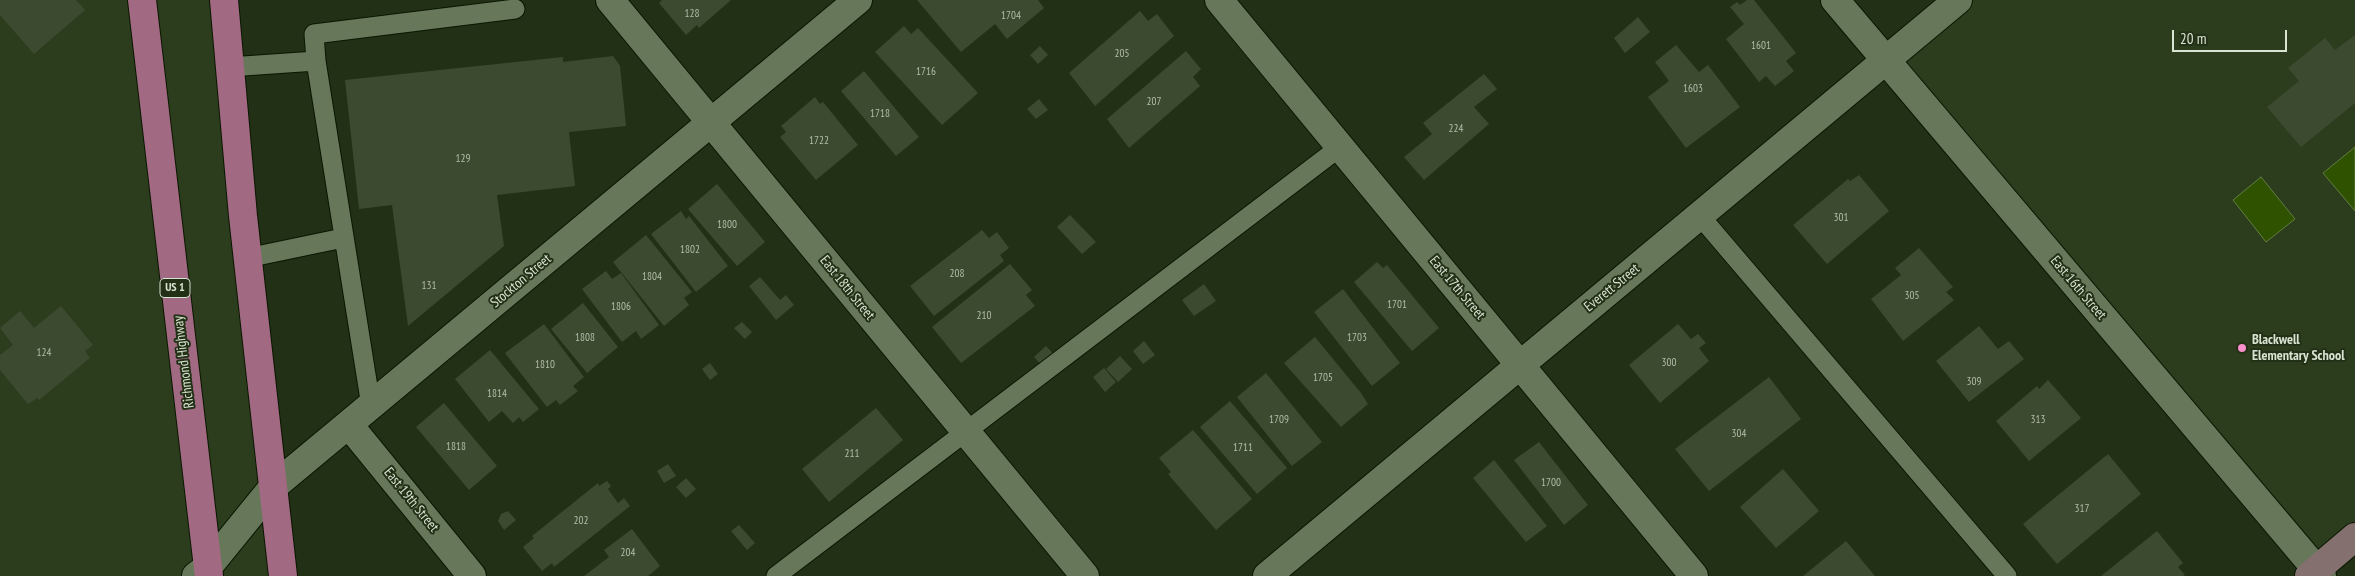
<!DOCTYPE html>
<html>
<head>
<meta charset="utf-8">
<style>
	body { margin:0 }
	#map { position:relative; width:2355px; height:576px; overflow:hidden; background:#223016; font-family:"PT Sans Narrow",sans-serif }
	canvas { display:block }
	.scale { position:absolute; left:2172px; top:30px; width:115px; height:22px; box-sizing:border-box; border:2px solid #d9e3d2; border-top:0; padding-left:6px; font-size:15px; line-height:18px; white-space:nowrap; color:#d9e3d2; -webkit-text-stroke:4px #223016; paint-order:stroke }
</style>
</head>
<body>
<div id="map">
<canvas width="2355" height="576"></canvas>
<div class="scale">20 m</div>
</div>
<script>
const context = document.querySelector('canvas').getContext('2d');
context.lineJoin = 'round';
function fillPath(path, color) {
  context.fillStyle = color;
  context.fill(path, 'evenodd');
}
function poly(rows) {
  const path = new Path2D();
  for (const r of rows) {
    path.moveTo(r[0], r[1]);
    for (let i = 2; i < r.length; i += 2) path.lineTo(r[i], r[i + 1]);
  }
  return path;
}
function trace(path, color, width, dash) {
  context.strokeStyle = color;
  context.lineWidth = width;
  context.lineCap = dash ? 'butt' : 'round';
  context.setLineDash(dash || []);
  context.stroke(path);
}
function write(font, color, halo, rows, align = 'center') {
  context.font = font + ' "PT Sans Narrow",sans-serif';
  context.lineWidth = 4;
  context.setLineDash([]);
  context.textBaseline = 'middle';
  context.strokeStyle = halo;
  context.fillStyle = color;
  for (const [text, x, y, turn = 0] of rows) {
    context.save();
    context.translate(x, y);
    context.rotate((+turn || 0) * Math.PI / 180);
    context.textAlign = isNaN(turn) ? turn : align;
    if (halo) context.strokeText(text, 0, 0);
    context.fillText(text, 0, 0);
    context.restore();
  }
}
fillPath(poly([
	[0,0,215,0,275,576,0,576],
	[1958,0,2355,0,2355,537,2317,569,1885,61]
]), '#2c3d1e');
const water = poly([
	[2355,147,2355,211,2323,173,2355,147],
	[2261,177,2295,219,2266,242,2233,200,2261,177]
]);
fillPath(water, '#2f5200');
trace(water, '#627e3f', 1);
fillPath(poly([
	[0,0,76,0,85,10,34,54,0,15],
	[662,0,731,0,699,28,697,25,686,35,659,3],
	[917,0,1038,0,1044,8,1007,39,995,24,961,52],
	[1747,0,1754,0,1796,53,1786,61,1794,71,1775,86,1766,76,1759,82,1726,39,1744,24,1730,7,1737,2,1740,5],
	[1140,11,1148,21,1157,14,1174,36,1095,106,1069,73],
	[1638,17,1650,32,1625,53,1614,38],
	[904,26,911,34,918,28,978,93,942,125,875,52],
	[2355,35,2355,103,2301,147,2267,107,2299,81,2288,68,2325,38,2335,50],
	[1676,45,1699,72,1708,65,1740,107,1686,148,1648,97,1669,81,1655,62],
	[1040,46,1048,55,1038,64,1030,55],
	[1186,51,1201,69,1193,77,1200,86,1129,148,1107,119],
	[613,56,620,66,626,126,569,132,575,186,497,195,504,246,408,326,392,205,359,209,345,80,563,57,563,62],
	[864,71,919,137,896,156,841,91],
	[1484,74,1497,89,1474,107,1489,124,1424,180,1404,157,1432,134,1423,123],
	[815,97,820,104,823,102,858,145,816,180,780,137,786,132,781,126],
	[1039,99,1048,110,1036,119,1027,109],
	[1859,175,1889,211,1827,264,1793,225,1848,179,1850,181],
	[717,184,765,242,737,266,688,209],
	[681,211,686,219,689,216,728,266,696,292,651,234],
	[1070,215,1096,242,1082,254,1057,227],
	[982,230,989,238,997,232,1009,248,1000,255,1004,261,934,316,910,286],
	[646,235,692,292,684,298,689,305,664,326,613,262],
	[1919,248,1953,287,1946,292,1954,300,1903,341,1871,299,1901,275,1895,268],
	[1377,262,1383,268,1387,265,1439,328,1412,351,1354,282],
	[1010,264,1032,290,1026,295,1035,306,961,363,932,327],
	[606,271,612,279,621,273,659,325,641,339,636,331,622,342,582,289],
	[760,277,780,300,786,295,794,305,776,320,749,286],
	[1204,284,1216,301,1194,316,1182,300],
	[1343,289,1400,363,1372,386,1314,312],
	[583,303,618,347,587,373,551,329],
	[61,306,93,345,85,351,90,358,39,400,37,398,28,404,0,370,0,355,13,345,0,328,20,311,34,328],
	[742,322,752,332,745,339,734,328],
	[544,324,584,377,573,386,578,391,560,405,556,400,547,407,505,353],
	[1678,324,1691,339,1698,334,1706,343,1699,348,1709,361,1660,403,1629,365],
	[1979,326,1998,349,2009,341,2024,359,1969,402,1936,361],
	[1315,337,1361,393,1368,404,1341,427,1284,363],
	[1144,341,1155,355,1143,364,1133,351],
	[1046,346,1058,359,1046,370,1034,357],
	[490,350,539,409,523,422,519,417,513,423,502,411,489,422,455,379],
	[1120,356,1132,369,1118,382,1106,369],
	[710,363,718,374,710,380,702,369],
	[1104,368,1116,382,1105,392,1093,377],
	[1266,373,1322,442,1292,466,1237,397],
	[1769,377,1801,419,1709,491,1675,449],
	[2048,380,2081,418,2029,461,1996,421,2037,386,2039,389],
	[1230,401,1287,468,1257,494,1200,427],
	[444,403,497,466,469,490,416,427],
	[876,408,903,440,829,502,802,469],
	[1193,430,1252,499,1216,530,1168,474,1171,472,1159,458],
	[1539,442,1588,505,1564,525,1514,460],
	[2108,454,2141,494,2057,564,2023,524],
	[1494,460,1547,526,1526,542,1473,478],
	[668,464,676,476,664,483,657,471],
	[1783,469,1819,511,1776,548,1740,507],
	[686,478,696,489,686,498,676,487],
	[607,481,611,486,608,489,618,503,624,498,630,506,554,567,552,563,542,571,523,547,534,538,532,536,598,483,599,486],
	[508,511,516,520,504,530,498,521,501,514],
	[739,525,755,543,747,550,731,531],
	[632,529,660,566,648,576,584,576,609,557,604,550],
	[2157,531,2183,563,2178,567,2185,575,2183,576,2101,576],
	[1846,541,1875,576,1803,576]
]), '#3c4b30');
const lane = poly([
	[229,67,316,61],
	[1700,216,2007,576],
	[247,258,343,238],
	[371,406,316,61,314,34,515,9],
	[776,576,1340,147]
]);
const street = poly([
	[610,0,1085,576],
	[1219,0,1694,576],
	[1835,0,2322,576],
	[349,425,472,576],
	[196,576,208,567,273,487,858,0],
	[1267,576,1958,0]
]);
const secondary = poly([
	[2309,576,2355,537]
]);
const primary = poly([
	[142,0,209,576],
	[224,0,243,216,283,576]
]);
trace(lane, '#0b1701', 21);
trace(street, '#0b1701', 30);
trace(secondary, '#0b1701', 30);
trace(primary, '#0b1701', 30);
trace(lane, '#67775a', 19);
trace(street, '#67775a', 28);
trace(secondary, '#84706e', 28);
trace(primary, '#a16982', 28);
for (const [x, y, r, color] of [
	[2242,348,5,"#f890cb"]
]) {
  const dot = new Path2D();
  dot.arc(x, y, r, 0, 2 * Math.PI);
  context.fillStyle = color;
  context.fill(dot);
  trace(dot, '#223016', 2);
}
write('11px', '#b2bdaa', null, [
	["128",692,14],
	["1704",1011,16],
	["1601",1761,46],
	["205",1122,54],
	["1716",926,72],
	["1603",1693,89],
	["207",1154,102],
	["1718",880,114],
	["224",1456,129],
	["1722",819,141],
	["129",463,159],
	["301",1841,218],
	["1800",727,225],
	["1802",690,250],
	["208",957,274],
	["1804",652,277],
	["131",429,286],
	["305",1912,296],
	["1701",1397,305],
	["1806",621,307],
	["210",984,316],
	["1808",585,338],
	["1703",1357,338],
	["124",44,353],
	["300",1669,363],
	["1810",545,365],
	["1705",1323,378],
	["309",1974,382],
	["1814",497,394],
	["1709",1279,420],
	["313",2038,420],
	["304",1739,434],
	["1818",456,447],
	["1711",1243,448],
	["211",852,454],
	["1700",1551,483],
	["317",2082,509],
	["202",581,521],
	["204",628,553]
]);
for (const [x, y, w] of [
	[175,288,30]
]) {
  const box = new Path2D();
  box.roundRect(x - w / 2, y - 9.5, w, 19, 4);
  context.fillStyle = '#223016';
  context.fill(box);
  trace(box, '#d9e3d2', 1);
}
write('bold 12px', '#d9e3d2', null, [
	["US 1",175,288]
]);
write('14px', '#d9e3d2', '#223016', [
	["Stockton Street",521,281,-40],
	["East 18th Street",847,288,51],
	["East 17th Street",1457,288,50],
	["Everett Street",1612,288,-39],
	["East 16th Street",2078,288,50],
	["Richmond Highway",184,362,-97],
	["East 19th Street",411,500,51]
]);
write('bold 14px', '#d9e3d2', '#223016', [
	["Blackwell",2252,340],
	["Elementary School",2252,356]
], 'left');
</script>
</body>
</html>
